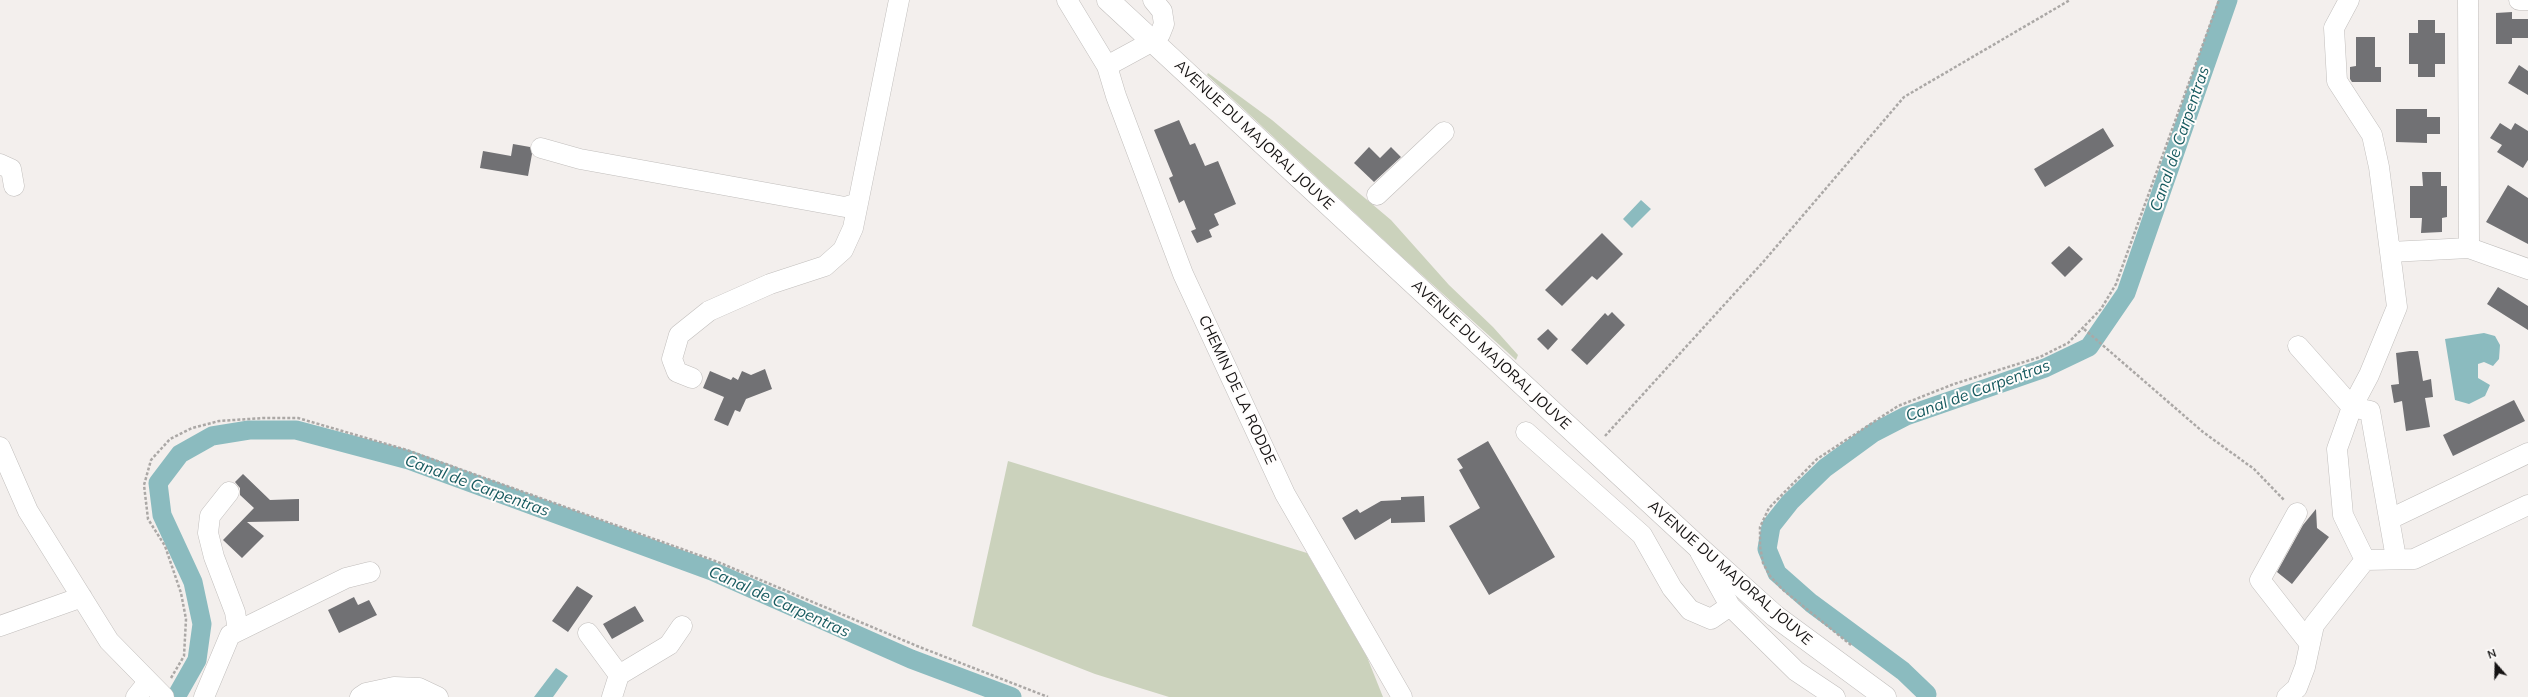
<!DOCTYPE html>
<html>
<head>
<meta charset="utf-8">
<style>
	body { margin:0 }
	#map { position:relative; width:2528px; height:697px; overflow:hidden; background:#f3efed; font-family:Mulish,sans-serif }
	canvas { display:block }
	.north { position:absolute; left:2476px; top:645px; width:40px; height:40px; -webkit-text-stroke:3px #fffdfc; paint-order:stroke; rotate:340deg; font-size:11px; font-weight:700; line-height:16px; text-align:center; color:#151313 }
	.north::after { content:''; display:block; margin:auto; width:14px; height:18px; background:#151313; clip-path:polygon(50% 0,100% 100%,50% 72%,0 100%) }
</style>
</head>
<body>
<div id="map">
<canvas width="2528" height="697"></canvas>
<div class="north">N</div>
</div>
<script>
const context = document.querySelector('canvas').getContext('2d');
context.lineJoin = 'round';
function fillPath(path, color) {
  context.fillStyle = color;
  context.fill(path, 'evenodd');
}
function poly(rows) {
  const path = new Path2D();
  for (const r of rows) {
    path.moveTo(r[0], r[1]);
    for (let i = 2; i < r.length; i += 2) path.lineTo(r[i], r[i + 1]);
  }
  return path;
}
function trace(path, color, width, dash) {
  context.strokeStyle = color;
  context.lineWidth = width;
  context.lineCap = dash ? 'butt' : 'round';
  context.setLineDash(dash || []);
  context.stroke(path);
}
function write(font, color, halo, rows, align = 'center') {
  context.font = font + ' Mulish,sans-serif';
  context.lineWidth = 4;
  context.setLineDash([]);
  context.textBaseline = 'middle';
  context.strokeStyle = halo;
  context.fillStyle = color;
  for (const [text, x, y, turn = 0] of rows) {
    context.save();
    context.translate(x, y);
    context.rotate((+turn || 0) * Math.PI / 180);
    context.textAlign = isNaN(turn) ? turn : align;
    if (halo) context.strokeText(text, 0, 0);
    context.fillText(text, 0, 0);
    context.restore();
  }
}
fillPath(poly([
	[1208,73,1272,120,1391,220,1449,285,1493,327,1518,355,1516,360,1401,256,1207,75],
	[1008,461,1307,553,1367,657,1383,697,1169,697,1095,674,972,626]
]), '#cbd2bc');
fillPath(poly([
	[1641,200,1651,209,1632,228,1623,219],
	[2484,333,2495,336,2500,345,2499,359,2493,366,2484,362,2478,364,2478,378,2490,385,2485,396,2469,404,2455,400,2445,339],
	[556,668,568,676,553,697,534,697]
]), '#8bbbbf');
trace(poly([
	[1927,694,1903,671,1811,603,1777,573,1767,549,1771,526,1790,502,1825,468,1873,433,1906,416,2045,368,2089,347,2126,293,2228,0],
	[176,697,197,660,202,624,193,582,162,515,158,483,180,454,212,436,249,430,296,430,409,460,712,571,911,659,1012,697]
]), '#8bbbbf', 19);
fillPath(poly([
	[2512,12,2512,19,2528,19,2528,38,2512,38,2512,44,2496,44,2496,13],
	[2418,20,2435,20,2435,33,2445,33,2445,64,2435,64,2435,77,2418,77,2418,64,2409,64,2409,33,2418,33],
	[2356,37,2375,37,2375,67,2381,67,2381,82,2352,82,2350,79,2350,67,2356,66],
	[2519,65,2528,71,2528,95,2508,83],
	[2396,109,2427,109,2427,117,2440,117,2440,134,2427,134,2427,143,2396,142],
	[1179,120,1190,145,1195,143,1205,166,1218,161,1236,204,1214,214,1219,225,1209,230,1212,237,1197,243,1191,231,1196,229,1184,200,1179,203,1169,178,1173,176,1154,130],
	[2500,123,2511,130,2515,123,2528,131,2528,160,2523,168,2497,152,2502,145,2490,138],
	[2103,128,2114,146,2045,187,2034,169],
	[513,144,530,147,532,154,528,176,480,168,483,151,511,156],
	[1369,147,1380,158,1391,147,1401,157,1374,182,1354,163],
	[2422,172,2441,172,2441,186,2447,186,2447,217,2442,218,2442,232,2421,233,2422,218,2410,218,2410,186,2423,186],
	[2508,185,2528,198,2528,244,2486,222],
	[1602,233,1623,254,1597,280,1592,276,1562,306,1545,290],
	[2069,246,2083,259,2065,277,2051,263],
	[2498,287,2528,306,2528,330,2487,304],
	[1612,312,1625,325,1587,365,1571,350,1605,313,1608,316],
	[1548,329,1558,339,1548,350,1537,339],
	[2410,351,2418,351,2423,381,2431,379,2433,397,2425,398,2430,427,2406,431,2402,401,2394,403,2391,385,2399,384,2396,353],
	[765,369,772,389,746,399,740,412,735,410,728,426,714,420,724,397,703,388,710,371,731,380,733,377,738,380,742,371,751,375],
	[2514,400,2525,421,2453,456,2443,435],
	[1488,441,1555,557,1489,595,1449,526,1480,508,1459,470,1463,468,1457,459],
	[243,474,270,500,299,499,299,521,247,522,264,536,242,558,223,540,254,508,240,495,240,488,235,482],
	[1424,496,1425,522,1391,523,1391,518,1355,540,1342,518,1357,509,1360,513,1381,501,1401,500,1401,497],
	[2316,509,2317,528,2329,537,2292,584,2277,572,2303,525],
	[577,586,593,596,568,632,552,621],
	[354,597,358,605,369,600,377,615,339,633,328,610],
	[635,606,644,621,612,639,603,624]
]), '#717174');
const minor = poly([
	[1067,0,1107,66,1116,96,1183,274,1285,494,1402,697],
	[2349,0,2334,28,2337,81,2372,135,2379,167,2390,252],
	[2468,0,2469,248],
	[2519,0,2528,0],
	[1107,66,1153,41,1160,34,1164,24,1162,11,1153,0],
	[541,148,580,159,845,207,858,203],
	[0,164,11,169,14,186],
	[1377,195,1444,132],
	[2298,346,2352,407,2370,411,2396,558],
	[692,378,677,372,672,359,679,335,709,311,770,284,825,266,843,250,853,228,899,0],
	[1526,432,1642,535,1672,588,1690,610,1711,619,1730,606],
	[0,447,28,511,109,641,164,697],
	[229,492,210,516,208,533,214,557,235,612,238,630],
	[2297,513,2260,580,2310,644],
	[2390,519,2528,453],
	[1700,552,1730,606,1796,671,1835,697],
	[2365,560,2343,515,2337,449,2352,407,2369,375,2397,307,2390,252,2469,248,2528,269],
	[0,626,82,597],
	[588,633,619,675],
	[136,697,148,682],
	[204,697,230,635,346,578,370,572],
	[360,697,366,693,394,687,419,688,438,697],
	[612,697,619,675,669,645,682,626],
	[2287,697,2297,688,2305,667,2314,625,2365,560,2414,559,2528,505]
]);
const major = poly([
	[1108,0,1697,546,1775,616,1885,697]
]);
trace(minor, '#c1bebc', 21);
trace(major, '#c1bebc', 23);
trace(poly([
	[2084,329,2203,432,2254,469,2285,501],
	[1605,436,1764,261,1904,97,2070,0],
	[1851,645,1782,589,1770,576,1763,563,1760,546,1760,527,1769,508,1817,459,1898,406,1954,384,2040,357,2068,343,2101,309,2116,284,2219,0],
	[171,678,184,656,186,619,181,593,165,546,148,519,144,485,151,460,170,439,192,428,219,421,264,418,298,418,407,450,718,562,917,646,1048,697]
]), '#aba8a6', 2.5, [3, 2]);
trace(minor, '#fff', 20);
trace(major, '#fff', 22);
write('15px', '#151313', '#fffdfc', [
	["AVENUE DU MAJORAL JOUVE",1254,135,43],
	["AVENUE DU MAJORAL JOUVE",1491,355,43],
	["CHEMIN DE LA RODDE",1237,390,65],
	["AVENUE DU MAJORAL JOUVE",1730,573,41]
]);
write('italic 16px', '#185b60', '#fffdfc', [
	["Canal de Carpentras",2180,139,-71],
	["Canal de Carpentras",1978,391,-20],
	["Canal de Carpentras",477,486,20],
	["Canal de Carpentras",779,602,24]
]);
</script>
</body>
</html>
